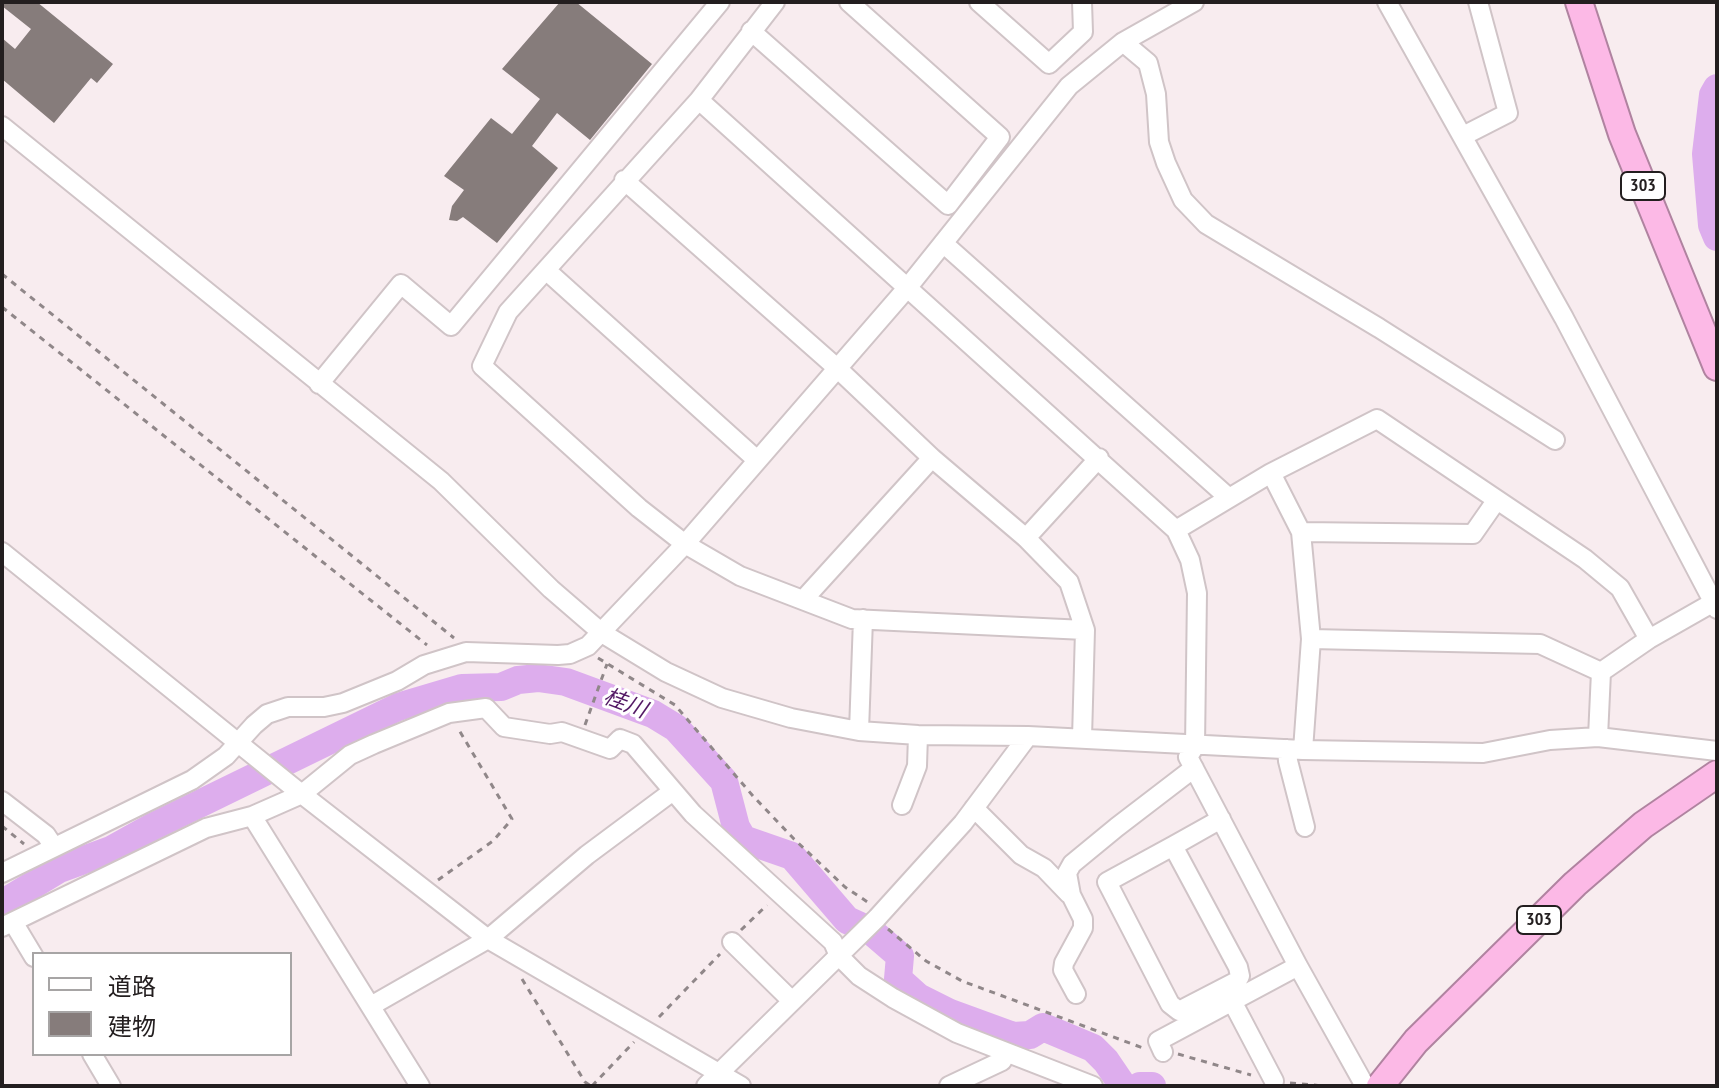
<!DOCTYPE html>
<html>
<head>
<meta charset="utf-8">
<style>
	body { margin:0 }
	#map { position:relative; width:1719px; height:1088px; overflow:hidden; background:#f8ecef; font-family:"PT Sans Narrow","Noto Sans JP",sans-serif }
	canvas { display:block }
	.frame { position:absolute; inset:0; border:4px solid #231e1f; pointer-events:none }
	.legend { position:absolute; left:32px; top:952px; width:260px; height:104px; box-sizing:border-box; background:#fff; border:2px solid #a7a5a5; margin:0; padding:10px 14px; list-style:none; font-size:24px; color:#231e1f }
	.legend li { display:flex; align-items:center; gap:16px; height:40px }
	.legend b { width:40px; border:2px solid #a7a5a5 }
</style>
</head>
<body>
<div id="map">
<canvas width="1719" height="1088"></canvas>
<div class="frame"></div>
<ul class="legend">
<li><b style="height:10px;background:#fff"></b>道路</li>
<li><b style="height:22px;background:#867c7b"></b>建物</li>
</ul>
</div>
<script>
const context = document.querySelector('canvas').getContext('2d');
context.lineJoin = 'round';
function poly(rows) {
  const path = new Path2D();
  for (const r of rows) {
    path.moveTo(r[0], r[1]);
    for (let i = 2; i < r.length; i += 2) path.lineTo(r[i], r[i + 1]);
  }
  return path;
}
function trace(path, color, width, dash) {
  context.strokeStyle = color;
  context.lineWidth = width;
  context.lineCap = dash ? 'butt' : 'round';
  context.setLineDash(dash || []);
  context.stroke(path);
}
function fillPath(path, color) {
  context.fillStyle = color;
  context.fill(path, 'evenodd');
}
function write(font, color, halo, rows, align = 'center') {
  context.font = font + ' "PT Sans Narrow","Noto Sans JP",sans-serif';
  context.lineWidth = 6;
  context.setLineDash([]);
  context.textBaseline = 'middle';
  context.strokeStyle = halo;
  context.fillStyle = color;
  for (const [text, x, y, turn = 0] of rows) {
    context.save();
    context.translate(x, y);
    context.rotate((+turn || 0) * Math.PI / 180);
    context.textAlign = isNaN(turn) ? turn : align;
    if (halo) context.strokeText(text, 0, 0);
    context.fillText(text, 0, 0);
    context.restore();
  }
}
trace(poly([
	[997,1043,1003,1032]
]), '#a582af', 5);
trace(poly([
	[1717,88,1713,95,1706,154,1712,225,1717,237],
	[2,905,11,902,10,899,59,869,111,850,154,826,398,707,462,688,501,687,518,680,538,678,566,682,653,714,676,728,724,781,736,827,743,839,792,856,847,920,871,931,900,956,898,979,918,997,950,1013,1013,1036,1030,1035,1043,1027,1093,1048,1106,1061,1123,1086],
	[1140,1086,1152,1086]
]), '#ddaded', 28);
fillPath(poly([
	[2,2,37,2,113,64,97,83,91,78,54,123,2,79,2,38,15,49,31,29,2,6],
	[560,2,576,2,652,64,590,140,557,113,532,146,558,168,497,243,463,217,457,221,449,220,452,206,464,190,444,176,491,118,512,134,540,99,502,69]
]), '#867c7b');
const minor = poly([
	[775,2,699,100,508,312,482,366,639,508,685,544,740,576,852,619,1085,630],
	[979,2,1049,64,1083,32,1082,2],
	[1387,2,1564,318,1717,609],
	[751,31,948,205,1000,137,849,2],
	[1123,42,1148,63,1156,94,1159,142,1166,163,1183,200,1206,224,1379,328,1555,440],
	[699,100,1176,530,1190,560,1197,593,1195,746,1188,757,1298,966,1365,1086],
	[2,126,441,481,551,589,602,633,666,672,722,698,791,718,859,731,918,735,1028,736,1303,750,1483,753,1550,740,1598,737,1717,751],
	[1463,136,1508,113,1478,2],
	[624,180,837,368,932,458,1026,538,1069,582,1085,630,1082,738],
	[943,243,1229,498],
	[547,271,757,460],
	[319,384,401,284,451,326,720,2],
	[1271,473,1301,532,1311,639,1303,750],
	[1176,530,1271,473,1377,419,1585,559,1620,588,1649,639,1601,672],
	[1301,532,1473,534,1496,501],
	[1026,538,1099,458],
	[2,552,294,788,488,939,741,1086],
	[803,600,932,458],
	[1311,639,1540,644,1601,672],
	[1649,639,1714,602],
	[859,731,863,619],
	[1598,737,1601,672],
	[1287,749,1288,761,1305,827],
	[2,801,46,835,54,847],
	[902,805,917,766,918,735],
	[974,808,1021,855,1044,868,1069,894],
	[1173,846,1238,967,1240,976,1237,981,1179,1011,1170,1004,1107,882,1173,846,1221,819],
	[2,873,192,780,226,756,254,725,267,714,288,707,324,707,343,703,397,681,424,665,466,652,558,655,570,654,588,646,685,544,908,287,1069,86,1123,42,1194,2],
	[13,922,34,957],
	[2,927,206,828,252,816],
	[732,942,792,1001],
	[1076,994,1063,970,1064,963,1083,928,1083,919,1071,895,1067,873,1072,864,1117,827,1194,768],
	[1232,1001,1274,1081],
	[376,1003,488,939,587,855,673,791],
	[1163,1052,1158,1041,1298,966],
	[92,1054,111,1086],
	[420,1086,252,816,302,794,350,755,374,744,449,713,486,708,504,727,550,734,562,732,610,749,620,739,633,744,693,814,833,942,839,956,859,976,893,998,957,1033,1093,1086],
	[706,1086,877,918,963,823,1028,736],
	[949,1086,1002,1061,1006,1053]
]);
const highway = poly([
	[1579,2,1622,134,1717,367],
	[1380,1086,1416,1041,1575,884,1643,825,1717,774]
]);
trace(minor, '#d0c4c7', 22);
trace(highway, '#b083a0', 30);
trace(poly([
	[2,274,454,638],
	[2,307,427,645],
	[598,658,675,705,753,796,794,839,845,887,869,903],
	[585,725,607,664],
	[2,826,24,844],
	[438,880,493,841,512,819,459,730],
	[888,929,926,961,962,981,1143,1048],
	[741,930,767,905],
	[522,979,585,1082,591,1086],
	[659,1017,720,954],
	[1178,1054,1251,1075],
	[1290,1083,1324,1086],
	[592,1086,634,1042]
]), '#908789', 3, [6, 6]);
trace(minor, '#fff', 18);
trace(highway, '#fcb9e6', 26);
for (const [x, y, w] of [
	[1643,186,44],
	[1539,920,44]
]) {
  const box = new Path2D();
  box.roundRect(x - w / 2, y - 14, w, 28, 6);
  context.fillStyle = '#fff';
  context.fill(box);
  trace(box, '#231e1f', 2);
}
write('bold 18px', '#231e1f', null, [
	["303",1643,186],
	["303",1539,920]
]);
write('italic 22px', '#531964', '#fff', [
	["桂川",625,704,21]
]);
</script>
</body>
</html>
